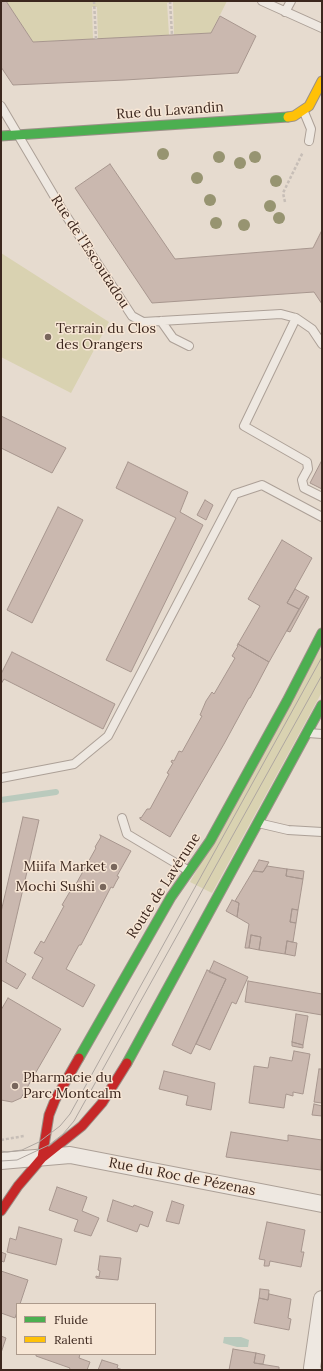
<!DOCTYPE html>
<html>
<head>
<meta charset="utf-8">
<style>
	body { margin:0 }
	#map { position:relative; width:323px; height:1371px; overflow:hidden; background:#e6dbcf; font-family:Lora,serif }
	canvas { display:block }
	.frame { position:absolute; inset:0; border:2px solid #3c271e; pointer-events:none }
	.legend { position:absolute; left:16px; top:1303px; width:140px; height:52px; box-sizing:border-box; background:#f7e6d5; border:1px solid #ac9a8c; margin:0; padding:5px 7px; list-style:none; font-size:12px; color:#3c271e }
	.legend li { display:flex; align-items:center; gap:8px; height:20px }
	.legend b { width:20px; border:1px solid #ac9a8c }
</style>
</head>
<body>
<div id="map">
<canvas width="323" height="1371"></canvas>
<div class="frame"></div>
<ul class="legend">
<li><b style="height:5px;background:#4caf50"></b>Fluide</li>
<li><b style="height:5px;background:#ffc107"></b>Ralenti</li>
</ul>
</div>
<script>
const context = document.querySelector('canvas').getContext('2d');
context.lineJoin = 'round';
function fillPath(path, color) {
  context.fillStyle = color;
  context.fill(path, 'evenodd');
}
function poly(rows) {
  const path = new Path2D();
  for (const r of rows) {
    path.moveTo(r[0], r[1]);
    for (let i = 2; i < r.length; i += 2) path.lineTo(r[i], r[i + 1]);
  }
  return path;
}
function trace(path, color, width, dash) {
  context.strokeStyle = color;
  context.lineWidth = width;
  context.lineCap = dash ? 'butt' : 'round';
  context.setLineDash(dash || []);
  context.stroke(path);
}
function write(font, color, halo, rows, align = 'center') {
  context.font = font + ' Lora,serif';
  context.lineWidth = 3;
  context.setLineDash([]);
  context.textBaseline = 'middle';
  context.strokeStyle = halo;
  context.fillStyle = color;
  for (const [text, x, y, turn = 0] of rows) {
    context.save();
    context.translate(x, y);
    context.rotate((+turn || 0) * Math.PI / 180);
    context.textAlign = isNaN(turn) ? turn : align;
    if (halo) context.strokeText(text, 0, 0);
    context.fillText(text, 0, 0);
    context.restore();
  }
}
fillPath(poly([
	[6,1,227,1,211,33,174,35,173,2,167,3,169,35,98,39,97,7,92,7,93,39,33,42],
	[1,253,109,322,71,393,1,357],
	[322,646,322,692,212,893,190,882]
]), '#d9d2b1');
fillPath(poly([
	[224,1337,241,1337,249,1340,248,1347,237,1347,223,1343]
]), '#bacabd');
trace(poly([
	[1,800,56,792]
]), '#bacabd', 6);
const building = poly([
	[1,1,6,1,33,42,211,33,220,16,256,36,238,73,125,80,13,85,1,67,1,1],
	[110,164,175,259,313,248,322,230,322,304,314,292,152,303,75,188,110,164],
	[1,416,66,448,52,473,1,448,1,416],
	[322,460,322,489,310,483,322,460],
	[128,462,188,492,180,512,203,525,131,672,106,660,176,518,116,488,128,462],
	[205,500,213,505,206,520,197,515,205,500],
	[58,507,83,520,32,623,7,610,58,507],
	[282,540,312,558,287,603,299,609,269,662,238,644,260,606,248,599,282,540],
	[295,589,307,596,299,609,287,603,295,589],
	[307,596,309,597,290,632,287,631,307,596],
	[238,644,269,662,250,698,249,698,224,744,170,837,140,819,140,817,141,818,147,809,150,809,169,774,167,773,173,763,171,762,172,760,174,761,179,751,182,752,202,716,200,715,206,701,212,692,214,694,235,658,232,656,238,646,237,646,238,644],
	[12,652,115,704,103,729,4,679,1,684,1,674,12,652],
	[23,817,39,820,6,962,26,974,17,989,1,980,1,912,23,817],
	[100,835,131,851,117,876,119,877,116,882,113,888,111,887,81,945,79,945,66,969,95,985,83,1007,32,978,43,958,34,953,41,941,44,943,64,906,62,905,75,883,76,884,96,848,95,847,101,837,100,835],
	[259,860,269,862,263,872,253,871,259,860],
	[267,866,287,869,286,876,303,879,298,910,292,909,290,922,296,923,293,942,287,941,285,954,259,950,261,937,251,935,249,948,245,948,249,924,237,917,239,903,235,901,253,871,263,872,267,866],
	[287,869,304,871,303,879,286,876,287,869],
	[232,900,239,903,237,917,226,911,232,900],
	[292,909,298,910,296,923,290,922,292,909],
	[251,935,261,937,259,950,249,948,251,935],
	[287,941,297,943,295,956,285,954,287,941],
	[214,961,248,977,236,1004,232,1002,210,1050,196,1044,226,979,209,972,214,961],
	[207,970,226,979,191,1054,172,1045,207,970],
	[248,981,322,994,322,1015,245,1002,248,981],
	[8,998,61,1029,21,1098,12,1102,1,1100,1,1010,8,998],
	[296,1014,308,1016,303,1045,292,1042,296,1014],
	[292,1042,303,1045,303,1048,292,1046,292,1042],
	[294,1051,310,1054,303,1094,293,1092,293,1096,286,1094,284,1108,249,1103,254,1066,268,1068,270,1057,292,1061,294,1051],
	[319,1069,322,1069,322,1103,314,1102,319,1069],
	[164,1071,215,1083,211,1110,186,1105,188,1096,159,1089,164,1071],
	[314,1104,322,1106,322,1116,312,1115,314,1104],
	[231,1132,288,1141,288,1135,322,1140,321,1170,226,1157,231,1132],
	[57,1187,87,1197,82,1211,99,1218,91,1236,74,1231,78,1220,49,1210,57,1187],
	[113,1200,133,1207,134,1205,153,1212,148,1227,140,1224,137,1232,107,1221,113,1200],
	[172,1201,184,1205,179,1224,166,1221,172,1201],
	[267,1222,305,1230,301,1252,304,1252,301,1267,270,1261,269,1266,264,1266,265,1260,259,1259,267,1222],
	[19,1227,62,1239,56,1265,7,1252,10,1238,16,1240,19,1227],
	[1,1252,6,1254,4,1262,1,1261,1,1252],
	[100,1256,121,1258,118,1280,96,1278,96,1276,99,1277,100,1271,98,1270,100,1256],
	[1,1271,28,1280,20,1304,17,1304,17,1312,15,1318,1,1313,1,1271],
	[260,1289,269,1290,268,1300,259,1298,260,1289],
	[269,1294,291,1299,288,1318,291,1319,289,1330,254,1323,259,1298,268,1300,269,1294],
	[1,1336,6,1338,1,1353,1,1336],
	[233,1349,256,1353,254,1363,279,1367,279,1370,229,1370,233,1349],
	[256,1353,265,1355,263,1364,254,1363,256,1353],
	[36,1354,80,1354,79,1358,90,1362,87,1370,69,1370,70,1368,36,1356,36,1354],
	[102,1360,118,1365,117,1368,123,1370,98,1370,102,1360]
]);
fillPath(building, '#cab8af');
trace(building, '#a7968e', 1);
const lane = poly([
	[262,1,322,28],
	[285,12,291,1],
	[1,106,63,211,132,316,143,322,281,314,296,318,312,329,322,344],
	[304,112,311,129,309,141],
	[296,318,244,426,307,462,308,469,302,480,304,488,322,497],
	[161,321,173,338,189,346],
	[308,733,322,734],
	[1,778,74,764,108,736,235,494,262,485,322,517],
	[122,818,127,834,189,871],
	[258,823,288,830,322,832]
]);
const street = poly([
	[1,1161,70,1155,322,1204],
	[313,1370,312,1368,322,1299]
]);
const fast = poly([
	[1,136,288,117],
	[79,1058,171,897,210,841,287,701,322,633],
	[127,1063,322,705]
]);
const slow = poly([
	[288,117,294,116,309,106,322,81]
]);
const jam = poly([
	[42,1158,49,1115,55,1100,79,1058],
	[1,1211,18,1186,42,1158,82,1126,102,1103,127,1063]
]);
trace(lane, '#aca097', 10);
trace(street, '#aca097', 18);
trace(fast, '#9b9088', 11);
trace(slow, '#9b9088', 11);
trace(jam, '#9b9088', 11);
trace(poly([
	[94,1,96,39],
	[170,1,172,35],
	[285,202,283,193,303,152],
	[1,1140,24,1136]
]), '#c7beb7', 2.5, [3, 2]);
trace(lane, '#eee8e1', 8);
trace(street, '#eee8e1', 16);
trace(fast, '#4caf50', 9);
trace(slow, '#ffc107', 9);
trace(jam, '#c62828', 9);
trace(poly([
	[1,1151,7,1152,22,1150,39,1142,60,1126,70,1114,322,657],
	[1,1161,17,1160,49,1145,63,1134,74,1121,322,675]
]), '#aea6a0', 1);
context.fillStyle = '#979471';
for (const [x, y] of [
	[163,154],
	[219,157],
	[255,157],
	[240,163],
	[197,178],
	[276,181],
	[210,200],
	[270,206],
	[279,218],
	[216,223],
	[244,225]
]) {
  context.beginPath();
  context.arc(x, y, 6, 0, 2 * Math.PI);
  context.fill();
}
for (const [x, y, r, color] of [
	[48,337,4,"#78665c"],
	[114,867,4,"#78665c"],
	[103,887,4,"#78665c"],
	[15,1086,4,"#78665c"]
]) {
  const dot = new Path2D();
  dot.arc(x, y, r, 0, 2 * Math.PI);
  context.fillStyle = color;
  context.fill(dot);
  trace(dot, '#f7e6d5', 1.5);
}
write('14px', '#3c271e', '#f7e6d5', [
	["Rue du Lavandin",170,111,-4],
	["Rue de l'Escoutadou",90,252,57],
	["Route de Lavérune",164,886,-57],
	["Rue du Roc de Pézenas",182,1177,11]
]);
write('14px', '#3c271e', '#f7e6d5', [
	["Terrain du Clos",56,329],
	["des Orangers",56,345],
	["Miifa Market",106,867,"right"],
	["Mochi Sushi",95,887,"right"],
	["Pharmacie du",23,1078],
	["Parc Montcalm",23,1094]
], 'left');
</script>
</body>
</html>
